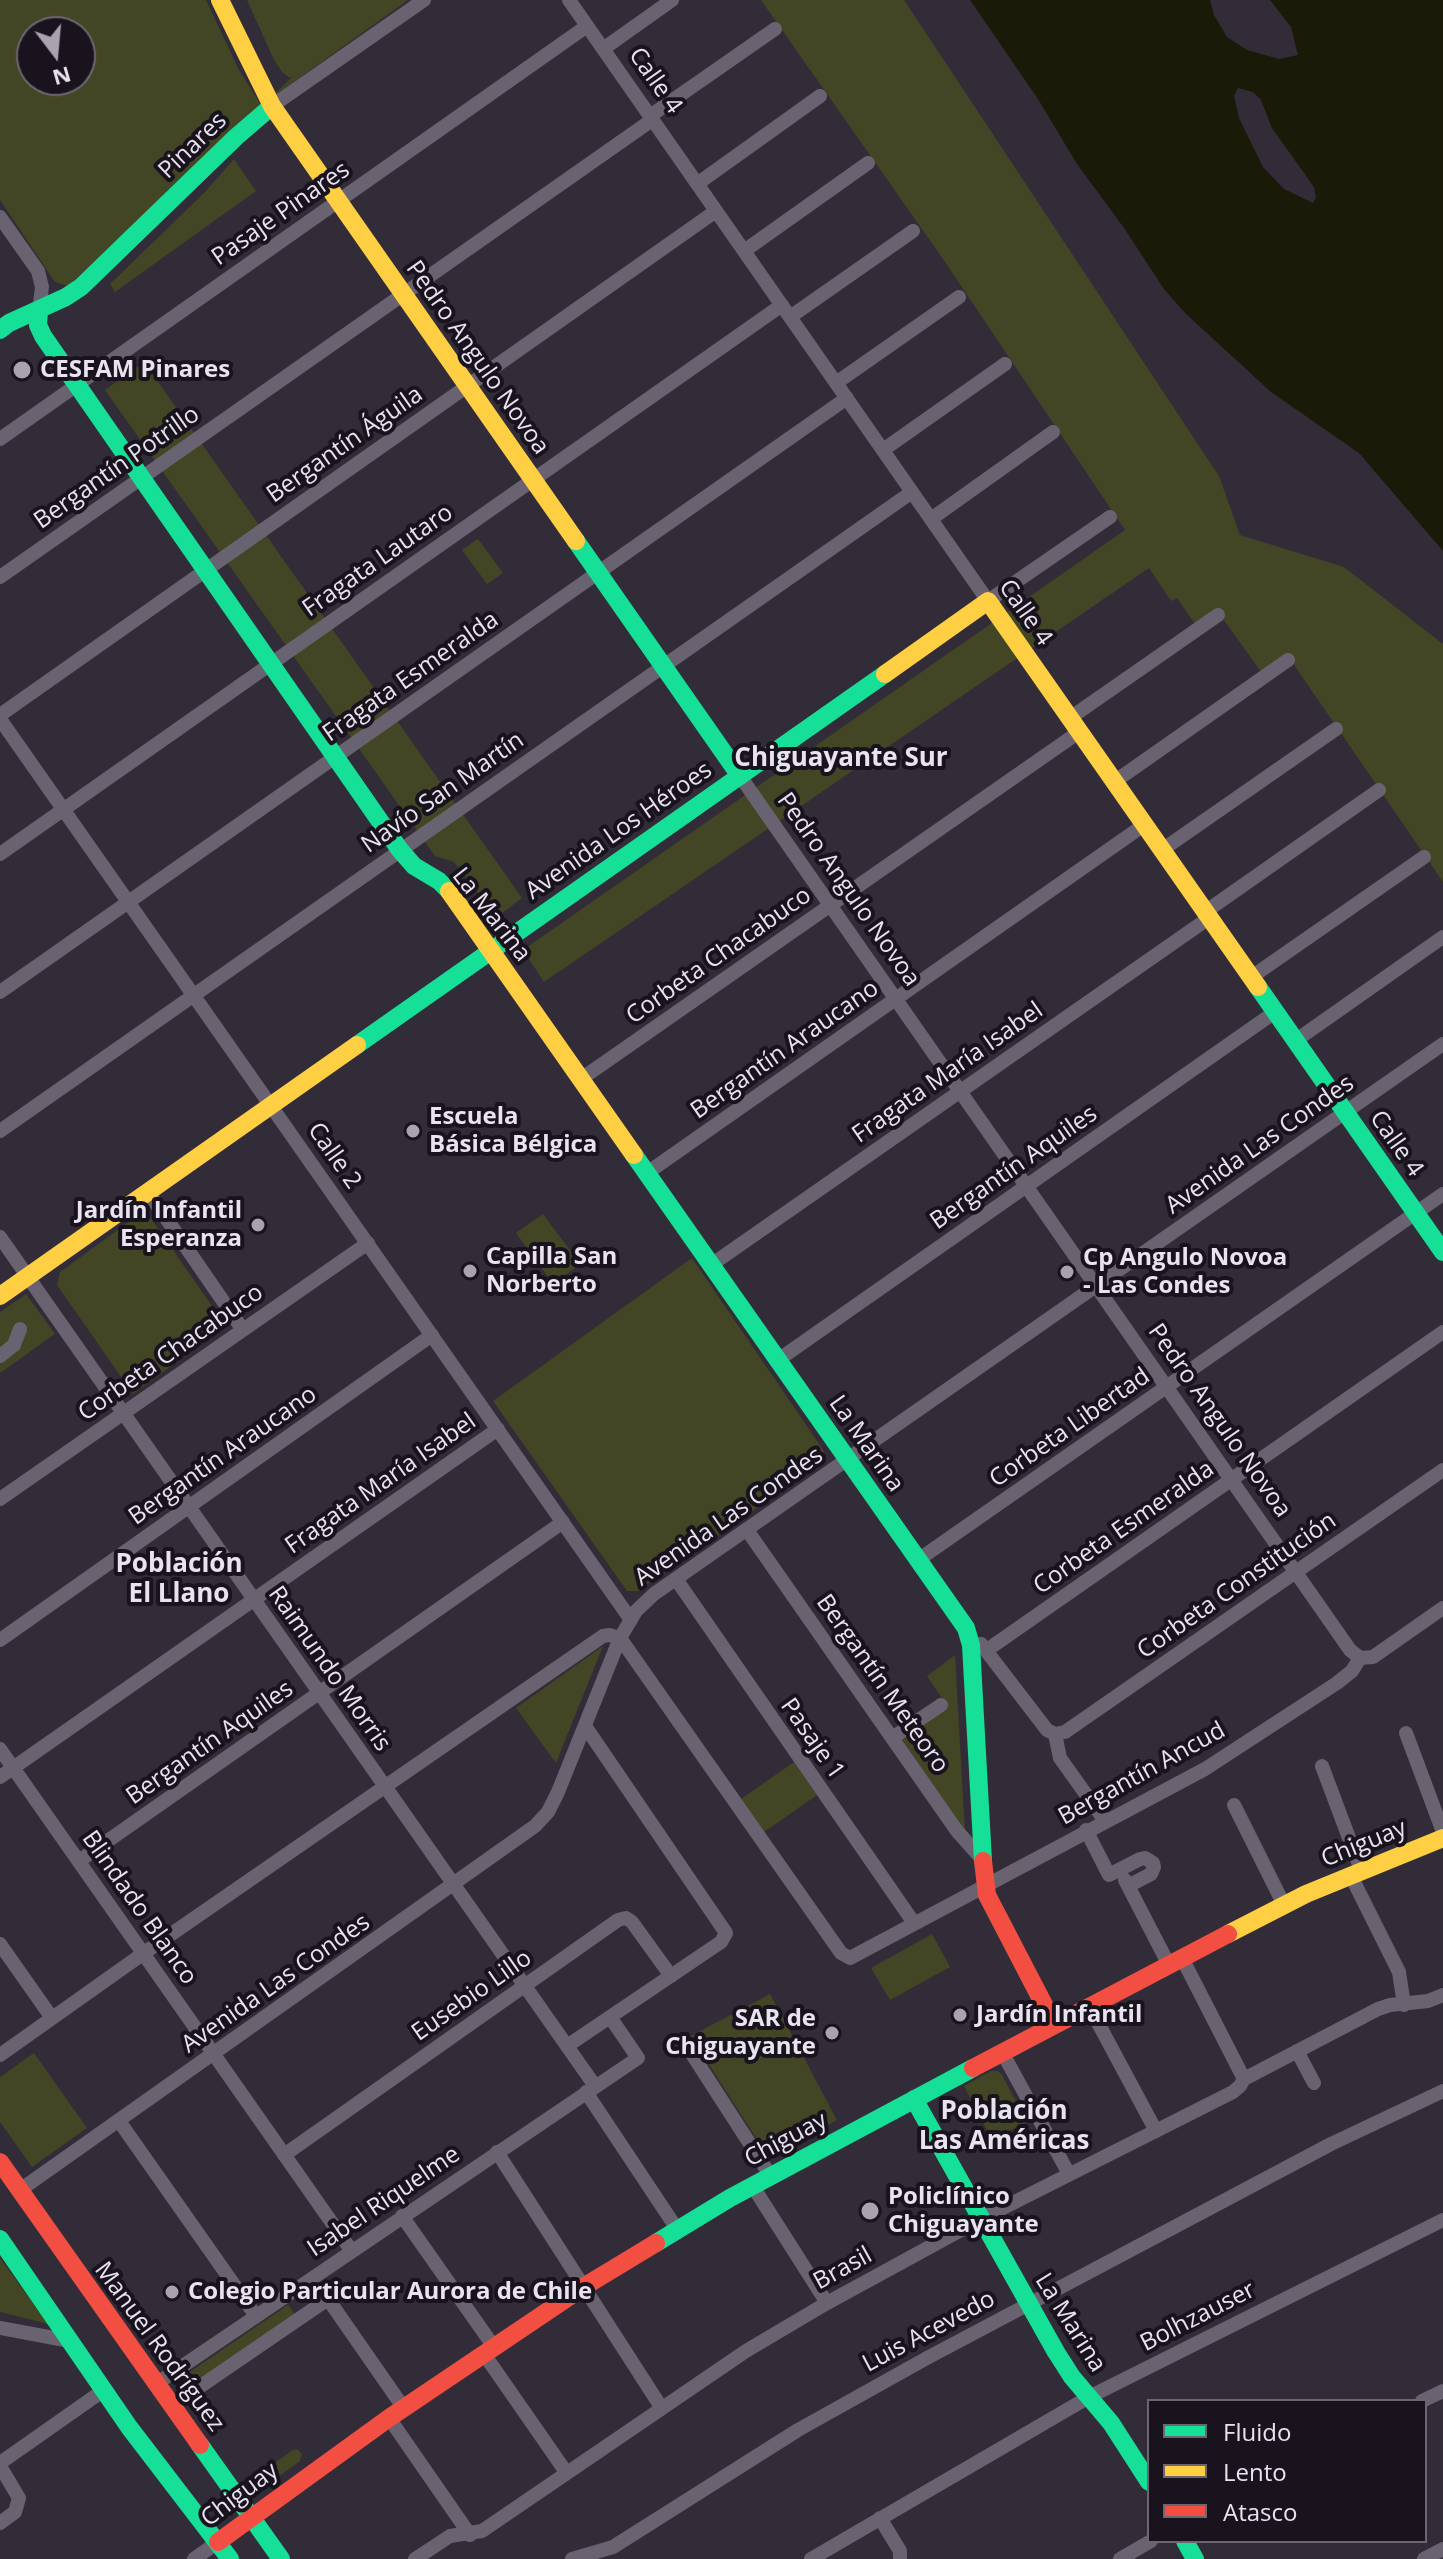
<!DOCTYPE html>
<html>
<head>
<meta charset="utf-8">
<style>
	body { margin:0 }
	#map { position:relative; width:1443px; height:2559px; overflow:hidden; background:#322c38; font-family:"Open Sans",sans-serif }
	canvas { display:block }
	.legend { position:absolute; left:1147px; top:2399px; width:280px; height:144px; box-sizing:border-box; background:#18131d; border:2px solid #6c6671; margin:0; padding:10px 14px; list-style:none; font-size:24px; color:#e9e2f0 }
	.legend li { display:flex; align-items:center; gap:16px; height:40px }
	.legend b { width:40px; border:2px solid #6c6671 }
	.north { position:absolute; left:16px; top:16px; width:80px; height:80px; box-sizing:border-box; background:#18131d; border:2px solid #6c6671; border-radius:50%; rotate:164deg; font-size:22px; font-weight:700; line-height:32px; text-align:center; color:#e9e2f0 }
	.north::after { content:''; display:block; margin:auto; width:28px; height:36px; background:#a9a2b0; clip-path:polygon(50% 0,100% 100%,50% 72%,0 100%) }
</style>
</head>
<body>
<div id="map">
<canvas width="1443" height="2559"></canvas>
<ul class="legend">
<li><b style="height:10px;background:#16e098"></b>Fluido</li>
<li><b style="height:10px;background:#ffcf43"></b>Lento</li>
<li><b style="height:10px;background:#f24e42"></b>Atasco</li>
</ul>
<div class="north">N</div>
</div>
<script>
const context = document.querySelector('canvas').getContext('2d');
context.lineJoin = 'round';
function fillPath(path, color) {
  context.fillStyle = color;
  context.fill(path, 'evenodd');
}
function poly(rows) {
  const path = new Path2D();
  for (const r of rows) {
    path.moveTo(r[0], r[1]);
    for (let i = 2; i < r.length; i += 2) path.lineTo(r[i], r[i + 1]);
  }
  return path;
}
function trace(path, color, width, dash) {
  context.strokeStyle = color;
  context.lineWidth = width;
  context.lineCap = dash ? 'butt' : 'round';
  context.setLineDash(dash || []);
  context.stroke(path);
}
function write(font, color, halo, rows, align = 'center') {
  context.font = font + ' "Open Sans",sans-serif';
  context.lineWidth = 8;
  context.setLineDash([]);
  context.textBaseline = 'middle';
  context.strokeStyle = halo;
  context.fillStyle = color;
  for (const [text, x, y, turn = 0] of rows) {
    context.save();
    context.translate(x, y);
    context.rotate((+turn || 0) * Math.PI / 180);
    context.textAlign = isNaN(turn) ? turn : align;
    if (halo) context.strokeText(text, 0, 0);
    context.fillText(text, 0, 0);
    context.restore();
  }
}
fillPath(poly([
	[0,0,206,0,239,70,261,105,68,286,55,282,0,200],
	[32,32,80,32,80,80,32,80],
	[247,0,408,0,270,99,293,76,290,78,282,72,274,60],
	[761,0,904,0,1219,476,1240,535,1344,567,1443,644,1443,882,1288,656,1262,673,1216,609,1195,624,1177,598,1171,601,1149,568,544,982,523,950,1125,530,943,259],
	[234,159,256,191,115,292,110,284,205,192],
	[144,362,522,898,497,917,454,862,435,856,105,390],
	[478,539,503,573,487,584,462,550],
	[145,1210,226,1326,133,1394,57,1285,60,1272],
	[543,1214,580,1264,553,1284,516,1233],
	[692,1258,824,1451,822,1462,638,1591,627,1591,493,1401],
	[26,1294,55,1334,0,1373,0,1312],
	[603,1646,556,1763,516,1708],
	[955,1655,965,1833,901,1738,947,1706,927,1676],
	[794,1762,817,1795,764,1832,741,1799],
	[932,1934,950,1967,890,2000,871,1968],
	[770,1994,837,2120,768,2157,691,2036],
	[34,2053,87,2128,32,2167,0,2122,0,2077],
	[991,2071,998,2071,1002,2075,1027,2122,992,2140,964,2086],
	[0,2258,48,2324,0,2312],
	[288,2305,296,2316,189,2389,181,2378],
	[297,2449,302,2454,300,2461,264,2487,257,2487,255,2477,293,2450]
]), '#424625');
fillPath(poly([
	[970,0,1210,0,1214,15,1227,37,1247,50,1279,59,1298,55,1291,27,1270,0,1443,0,1443,551,1359,453,1271,392,1185,313,1164,289,1124,228,1077,164,1038,99],
	[1238,88,1253,92,1261,100,1272,128,1314,187,1316,198,1313,203,1284,189,1263,167,1239,118,1234,96]
]), '#191a08');
trace(poly([
	[569,0,988,601,1110,517],
	[603,49,672,0],
	[272,106,424,0],
	[650,116,775,29],
	[697,184,820,96],
	[0,217,38,271,42,287,39,311],
	[744,251,868,163],
	[790,317,913,231],
	[836,383,959,297],
	[0,439,587,26],
	[883,450,1005,364],
	[931,519,1053,432],
	[0,577,652,120],
	[0,715,716,211],
	[1070,718,1218,615],
	[0,719,631,1620],
	[740,776,1350,1650,1360,1658],
	[1114,782,1288,660],
	[1162,850,1336,729],
	[0,854,782,305],
	[1205,912,1379,790],
	[1250,978,1424,857],
	[0,992,847,398],
	[1295,1041,1443,937],
	[581,1079,1079,732],
	[0,1131,912,492],
	[647,1173,1144,825],
	[148,1192,243,1330],
	[0,1237,595,2086],
	[711,1265,1209,918],
	[0,1356,14,1345,20,1329],
	[778,1360,1275,1012],
	[0,1499,368,1243],
	[747,1530,957,1831,983,1860],
	[918,1560,1443,1194],
	[676,1579,914,1923],
	[0,1640,432,1335],
	[981,1644,1047,1730,1055,1734,1060,1758,1105,1821],
	[987,1650,1443,1332],
	[1360,1658,1373,1657,1443,1608],
	[1406,1733,1443,1832],
	[1055,1734,1065,1732,1443,1470],
	[892,1738,941,1705],
	[0,1749,351,2250],
	[1322,1766,1361,1870],
	[0,1777,498,1429],
	[1234,1805,1284,1905],
	[1086,1830,1109,1875,1140,1859,1145,1858,1153,1863,1154,1867,1151,1874,1128,1886],
	[79,1861,563,1522],
	[1350,1874,1399,1972,1404,2005],
	[1125,1880,1169,1965],
	[0,1944,52,2018],
	[1182,1958,1244,2079],
	[1089,2006,1156,2131],
	[567,2046,721,1942,726,1933,585,1726],
	[690,2051,770,2175],
	[1297,2051,1314,2083],
	[1002,2052,1069,2174],
	[0,2055,144,1953,603,1636,609,1635,620,1638,841,1953,850,1958,1205,1769,1337,1683,1352,1671,1360,1658],
	[586,2092,677,2229],
	[119,2121,256,2316],
	[497,2152,661,2407],
	[284,2155,618,1920,626,1918,632,1922,671,1976],
	[752,2185,827,2303],
	[20,2190,535,1826,548,1812,558,1792,620,1638,636,1611,654,1594,1443,1044],
	[402,2216,494,2347],
	[0,2328,70,2341],
	[484,2354,566,2472],
	[156,2384,638,2058,610,2017],
	[195,2390,328,2299,403,2407],
	[1422,2401,1443,2391],
	[389,2418,470,2535],
	[0,2463,104,2390],
	[0,2466,19,2498,15,2512,0,2523],
	[880,2518,900,2551,900,2559],
	[194,2559,218,2542],
	[415,2559,450,2536,482,2531,746,2351,827,2303,981,2219,1233,2092,1240,2086,1244,2079,1378,2009,1390,2005,1428,2001,1443,1995],
	[572,2559,613,2547,798,2430,927,2358,1331,2144,1443,2091],
	[811,2559,1089,2397,1443,2220],
	[1120,2559,1151,2541],
	[1424,2559,1443,2549]
]), '#696270', 14);
trace(poly([
	[39,311,38,325,43,336,400,850,414,866,439,881,449,891],
	[0,330,9,323,66,297,81,287,236,137,272,106],
	[576,541,740,776],
	[1258,987,1443,1252],
	[357,1045,885,674],
	[634,1155,966,1628,971,1645,983,1861],
	[914,2099,1056,2352,1072,2377,1111,2423,1149,2482],
	[0,2239,129,2427,230,2559],
	[656,2243,730,2198,973,2068],
	[200,2445,281,2559],
	[1185,2541,1195,2559]
]), '#16e098', 18);
trace(poly([
	[220,0,272,106,576,541],
	[885,674,988,601,1258,987],
	[449,891,634,1155],
	[0,1296,357,1045],
	[1228,1934,1306,1894,1443,1838]
]), '#ffcf43', 18);
trace(poly([
	[983,1861,987,1895,1054,2024],
	[973,2068,1228,1934],
	[0,2162,200,2445],
	[218,2542,389,2418,585,2286,656,2243]
]), '#f24e42', 18);
for (const [x, y, r, color] of [
	[22,370,10,"#a9a2b0"],
	[413,1131,8,"#a9a2b0"],
	[258,1225,8,"#a9a2b0"],
	[470,1271,8,"#a9a2b0"],
	[1067,1272,8,"#a9a2b0"],
	[960,2015,8,"#a9a2b0"],
	[832,2033,8,"#a9a2b0"],
	[870,2211,10,"#a9a2b0"],
	[172,2292,8,"#a9a2b0"]
]) {
  const dot = new Path2D();
  dot.arc(x, y, r, 0, 2 * Math.PI);
  context.fillStyle = color;
  context.fill(dot);
  trace(dot, '#18131d', 3);
}
write('24px', '#e9e2f0', '#18131d', [
	["Calle 4",655,81,55],
	["Pinares",193,146,-44],
	["Pasaje Pinares",281,214,-35],
	["Pedro Angulo Novoa",477,358,55],
	["Bergantín Águila",345,445,-35],
	["Bergantín Potrillo",117,468,-35],
	["Fragata Lautaro",378,561,-35],
	["Calle 4",1025,613,55],
	["Fragata Esmeralda",411,677,-35],
	["Navío San Martín",443,793,-35],
	["Avenida Los Héroes",619,831,-35],
	["Pedro Angulo Novoa",848,890,55],
	["La Marina",491,915,52],
	["Corbeta Chacabuco",719,956,-35],
	["Bergantín Araucano",785,1050,-35],
	["Fragata María Isabel",948,1073,-35],
	["Calle 4",1396,1144,55],
	["Avenida Las Condes",1260,1145,-35],
	["Calle 2",334,1156,55],
	["Bergantín Aquiles",1014,1168,-35],
	["Corbeta Chacabuco",171,1353,-35],
	["Pedro Angulo Novoa",1219,1421,55],
	["Corbeta Libertad",1070,1428,-35],
	["La Marina",866,1444,55],
	["Bergantín Araucano",223,1456,-35],
	["Fragata María Isabel",381,1484,-35],
	["Avenida Las Condes",729,1517,-35],
	["Corbeta Esmeralda",1124,1528,-35],
	["Corbeta Constitución",1237,1586,-35],
	["Raimundo Morris",329,1669,55],
	["Bergantín Meteoro",882,1684,55],
	["Pasaje 1",812,1739,55],
	["Bergantín Aquiles",210,1743,-35],
	["Bergantín Ancud",1142,1774,-29],
	["Chiguay",1364,1844,-22],
	["Blindado Blanco",139,1908,55],
	["Avenida Las Condes",276,1984,-35],
	["Eusebio Lillo",472,1996,-35],
	["Chiguay",786,2140,-28],
	["Isabel Riquelme",384,2202,-34],
	["Brasil",843,2269,-29],
	["Bolhzauser",1198,2317,-27],
	["La Marina",1070,2323,58],
	["Luis Acevedo",929,2332,-28],
	["Manuel Rodríguez",159,2347,54],
	["Chiguay",240,2495,-37]
]);
write('bold 24px', '#e9e2f0', '#18131d', [
	["CESFAM Pinares",40,370],
	["Escuela",429,1117],
	["Básica Bélgica",429,1145],
	["Jardín Infantil",242,1211,"right"],
	["Esperanza",242,1239,"right"],
	["Capilla San",486,1257],
	["Norberto",486,1285],
	["Cp Angulo Novoa",1083,1258],
	["- Las Condes",1083,1286],
	["Jardín Infantil",976,2015],
	["SAR de",816,2019,"right"],
	["Chiguayante",816,2047,"right"],
	["Policlínico",888,2197],
	["Chiguayante",888,2225],
	["Colegio Particular Aurora de Chile",188,2292]
], 'left');
write('bold 26px', '#e9e2f0', '#18131d', [
	["Chiguayante Sur",841,759],
	["Población",179,1565],
	["El Llano",179,1595],
	["Población",1004,2112],
	["Las Américas",1004,2142]
]);
</script>
</body>
</html>
